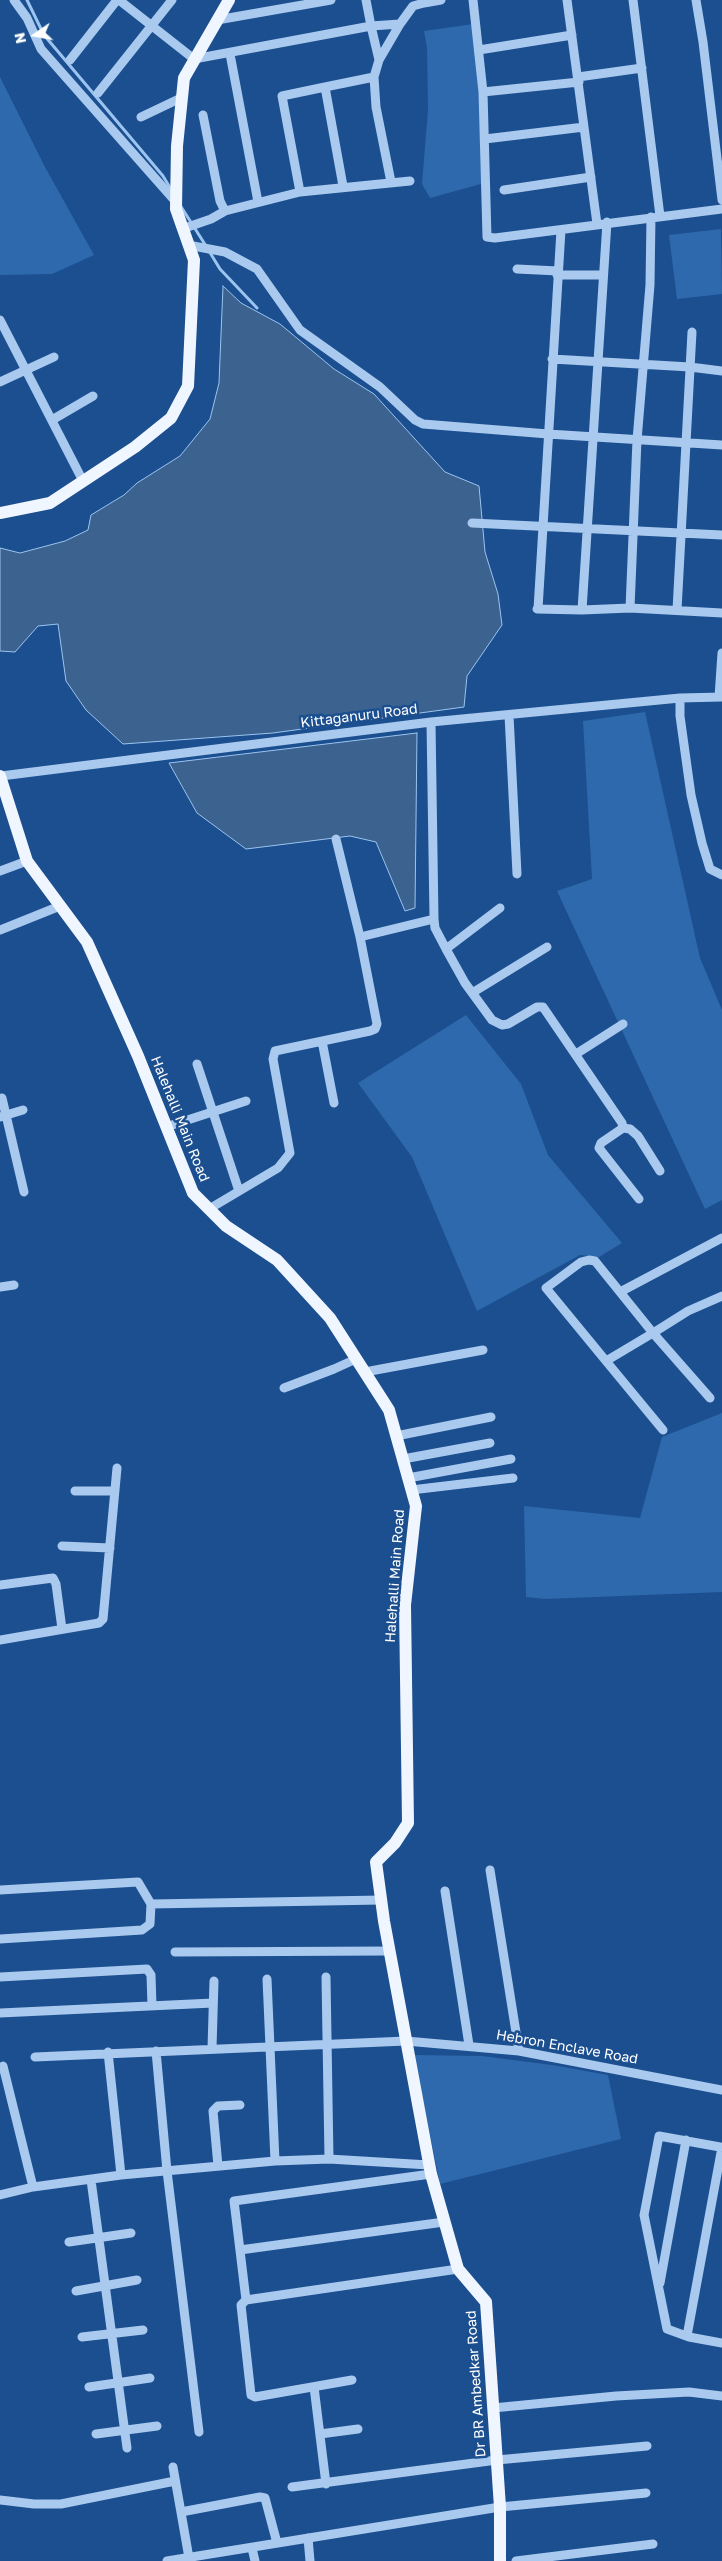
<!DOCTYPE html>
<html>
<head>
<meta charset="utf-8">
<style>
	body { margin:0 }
	#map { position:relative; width:722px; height:2561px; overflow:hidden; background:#1b4f8f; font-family:"Golos Text",sans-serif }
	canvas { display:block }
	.north { position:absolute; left:10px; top:10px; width:50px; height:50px; -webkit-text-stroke:4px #1b4f8f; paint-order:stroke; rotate:258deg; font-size:14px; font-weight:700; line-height:20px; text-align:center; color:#fff }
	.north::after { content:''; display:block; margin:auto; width:18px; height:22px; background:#fff; clip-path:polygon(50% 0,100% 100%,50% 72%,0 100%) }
</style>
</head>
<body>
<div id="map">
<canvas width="722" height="2561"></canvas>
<div class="north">N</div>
</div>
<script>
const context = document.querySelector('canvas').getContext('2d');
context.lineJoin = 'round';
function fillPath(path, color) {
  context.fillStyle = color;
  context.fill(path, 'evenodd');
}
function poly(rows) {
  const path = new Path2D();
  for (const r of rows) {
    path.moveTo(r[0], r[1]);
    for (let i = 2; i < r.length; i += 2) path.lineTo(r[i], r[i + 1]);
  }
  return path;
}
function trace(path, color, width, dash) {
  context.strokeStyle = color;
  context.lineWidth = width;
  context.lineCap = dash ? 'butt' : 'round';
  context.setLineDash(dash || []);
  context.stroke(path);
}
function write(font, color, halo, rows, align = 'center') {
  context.font = font + ' "Golos Text",sans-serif';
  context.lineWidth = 5;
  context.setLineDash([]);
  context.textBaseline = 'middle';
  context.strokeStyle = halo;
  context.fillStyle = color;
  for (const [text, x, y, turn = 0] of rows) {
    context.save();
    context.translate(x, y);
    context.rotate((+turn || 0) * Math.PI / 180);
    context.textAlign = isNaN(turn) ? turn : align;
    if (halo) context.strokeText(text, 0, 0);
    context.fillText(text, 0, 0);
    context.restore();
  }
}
fillPath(poly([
	[473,24,480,82,481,184,430,198,422,184,428,110,427,48,424,31],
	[0,77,45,167,94,255,52,274,0,275],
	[721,229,722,294,677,299,669,235],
	[645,712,700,958,722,1010,722,1200,705,1209,557,891,592,879,583,721],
	[466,1015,521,1084,548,1155,622,1243,599,1257,580,1255,477,1311,412,1157,358,1083],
	[722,1413,722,1592,545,1599,526,1597,524,1506,640,1518,662,1437],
	[414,2055,482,2056,552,2065,608,2075,621,2139,440,2184]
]), '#2e69ad');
const water = poly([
	[223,286,241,303,280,324,334,369,374,394,445,472,479,486,485,552,498,594,502,625,467,676,464,707,273,733,123,744,86,710,66,681,58,624,38,626,15,652,0,651,0,548,20,553,65,541,88,530,91,515,124,495,137,483,180,456,210,419,219,383,223,286],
	[417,733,415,908,405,911,376,842,350,836,246,849,197,813,169,763,417,733]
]);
fillPath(water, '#3c6290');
trace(water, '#9cc4f0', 1);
trace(poly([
	[27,0,44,35,163,176,172,191],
	[180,205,206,246],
	[209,251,220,269,257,308]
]), '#9cc4f0', 3);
trace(poly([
	[14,0,27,18,41,49,176,202],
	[119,0,194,59,371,26,379,60],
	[366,0,371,26,400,24],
	[423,0,424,3,441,0],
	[473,0,483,92,487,237,495,238,722,209],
	[567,0,597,224],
	[633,0,660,216],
	[696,0,703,42,722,200],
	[217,20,331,0],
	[479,50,572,35],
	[230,54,258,202],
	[70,60,117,0],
	[578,77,642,68],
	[325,87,374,77],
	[483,92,579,82],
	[98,93,172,0],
	[203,115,220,201,225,211],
	[141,117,183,97],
	[485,139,584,127],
	[391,182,376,107,374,77,379,60,400,24,413,6,424,3],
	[504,190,591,177],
	[300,192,282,96,325,87,343,186],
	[182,229,211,219,225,211,300,192,410,181],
	[188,245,225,252,257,269,300,330,380,387,415,420,423,424,548,434,722,445],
	[517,269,558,271],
	[557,275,603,275],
	[0,320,83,481],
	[552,359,690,367,722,371],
	[0,382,54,357],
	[52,420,93,396],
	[472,523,722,535],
	[630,608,637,440,650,285,651,217],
	[537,609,582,610,630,608,722,613],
	[538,609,561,230],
	[582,610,607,222],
	[677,610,692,332],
	[719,697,722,653],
	[680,698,680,716,691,795,702,843,710,869,722,875],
	[509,715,517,874],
	[1,776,431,722,680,698,722,697],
	[0,871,27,861],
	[434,919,435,928,446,949,465,983,492,1020,502,1025,508,1024,537,1007,543,1007,622,1123,623,1128,601,1143,599,1148,639,1199],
	[0,930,60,906],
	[360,937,434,919,431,722],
	[446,949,500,908],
	[472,993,547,947],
	[322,1041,334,1103],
	[576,1054,623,1024],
	[197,1064,239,1191],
	[2,1098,24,1192],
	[0,1117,23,1110],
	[166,1127,246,1101],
	[623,1128,630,1129,638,1136,660,1171],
	[209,1209,278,1168,290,1153,273,1059,275,1051,370,1031,375,1029,377,1024,360,937,336,839],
	[0,1287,14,1285],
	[620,1292,722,1238],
	[606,1361,663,1430],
	[365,1372,483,1350],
	[284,1388,334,1369,356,1359],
	[710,1398,653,1333,595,1261,589,1260,581,1262,546,1288,606,1361,653,1333,688,1311,722,1296],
	[396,1436,491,1417],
	[403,1459,490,1443],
	[408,1478,511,1459],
	[411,1490,513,1478],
	[75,1491,115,1491],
	[62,1546,110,1548],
	[0,1585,53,1578,56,1584,62,1629],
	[0,1640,99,1623,103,1619,117,1468],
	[490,1870,519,2051],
	[0,1890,138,1882,151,1904,150,1924,142,1930,0,1939],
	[445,1891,469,2045],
	[151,1904,382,1900],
	[175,1952,390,1951],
	[0,1977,147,1969,151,1975,152,2006],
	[326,1977,329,2159],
	[267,1979,275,2161],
	[0,2013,213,2003],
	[212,2048,214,1981],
	[156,2051,167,2171,199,2432],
	[108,2052,121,2175],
	[35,2057,406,2041,519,2051,722,2090],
	[3,2066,33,2187],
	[720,2147,659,2136,644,2215,667,2329,689,2337,722,2343],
	[218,2166,213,2111,218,2106,240,2105],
	[431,2174,234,2201,246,2300,458,2269],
	[91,2180,127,2448],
	[0,2195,33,2187,121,2175,275,2161,329,2159,429,2165],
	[69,2242,131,2233],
	[240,2250,444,2222],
	[660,2283,686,2140],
	[76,2291,137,2280],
	[246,2300,241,2305,251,2395,255,2397,352,2380],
	[687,2336,722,2147],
	[82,2337,143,2330],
	[89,2387,150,2378],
	[314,2387,326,2484],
	[493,2408,616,2396,689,2392,722,2396],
	[96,2434,157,2426],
	[320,2434,358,2429],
	[173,2467,189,2558],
	[292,2487,497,2460,647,2446],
	[0,2500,34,2504,61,2504,175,2481],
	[181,2512,260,2497,265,2498,277,2543],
	[308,2538,310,2561],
	[252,2548,255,2561],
	[167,2561,500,2507,646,2493],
	[516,2561,653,2544]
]), '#a9c9ee', 9);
trace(poly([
	[0,513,50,503,135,447,171,418,188,386,194,260,176,209,177,146,184,78,229,0],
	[0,776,27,861,87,942,138,1056,193,1193,226,1226,277,1260,330,1318,389,1410,416,1506,405,1605,408,1823,395,1843,376,1862,384,1921,431,2174,458,2269,486,2302,500,2507,500,2561]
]), '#f0f6ff', 12);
write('14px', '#fff', '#1b4f8f', [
	["Kittaganuru Road",359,716,-7],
	["Halehalli Main Road",180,1119,68],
	["Halehalli Main Road",395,1576,-86],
	["Hebron Enclave Road",567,2047,10],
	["Dr BR Ambedkar Road",476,2384,-94]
]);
</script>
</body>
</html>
